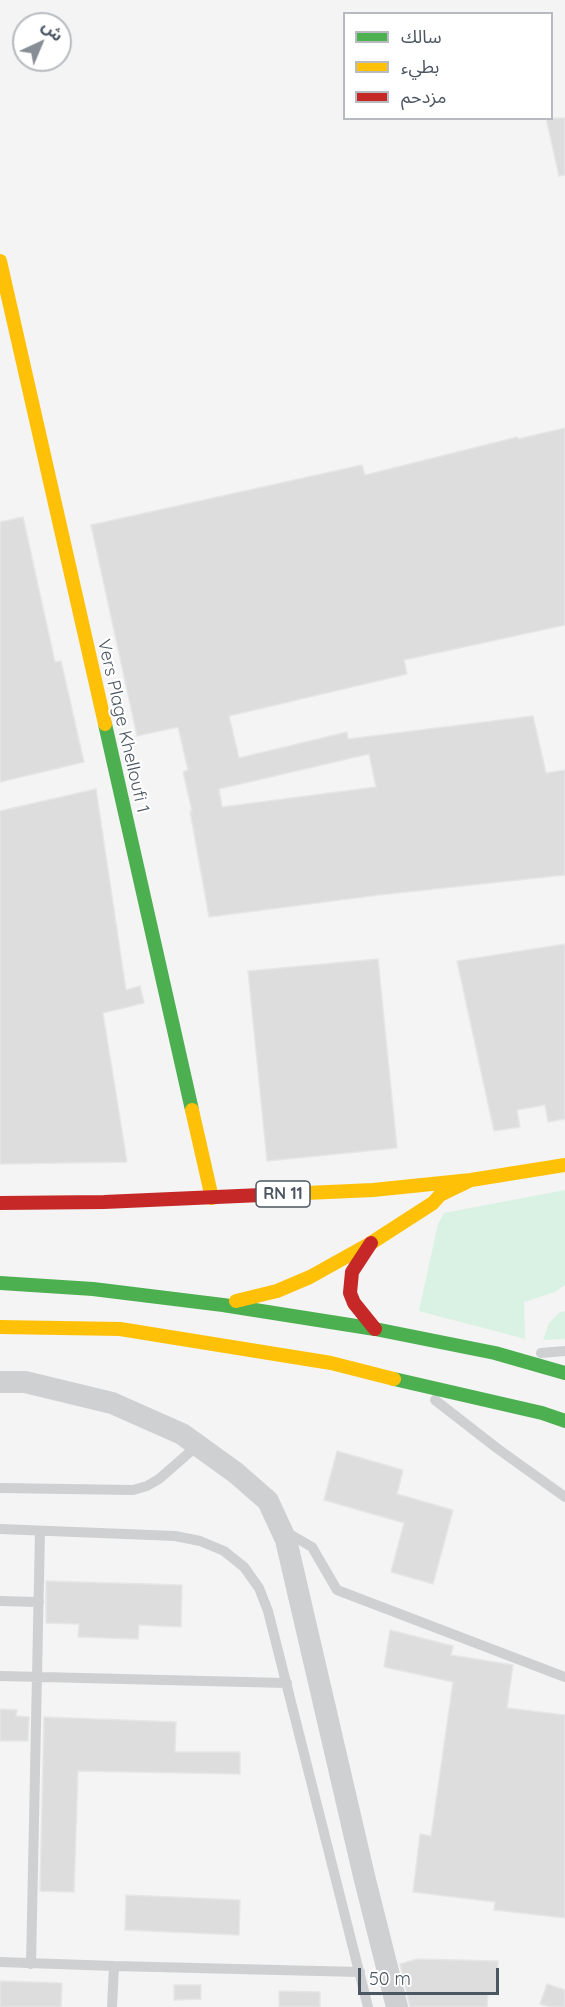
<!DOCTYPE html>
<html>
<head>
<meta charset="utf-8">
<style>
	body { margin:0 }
	#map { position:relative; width:565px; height:2007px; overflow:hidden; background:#f4f4f4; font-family:Quicksand,"Noto Sans Arabic",sans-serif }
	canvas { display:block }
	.legend { position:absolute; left:343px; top:12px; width:210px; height:108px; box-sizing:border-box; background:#fff; border:2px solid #b7bbc0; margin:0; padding:8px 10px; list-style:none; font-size:18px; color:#4a5661 }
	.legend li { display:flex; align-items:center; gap:12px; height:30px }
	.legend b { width:30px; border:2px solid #b7bbc0 }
	.north { position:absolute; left:12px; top:12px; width:60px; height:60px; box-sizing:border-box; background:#fff; border:2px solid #b7bbc0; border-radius:50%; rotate:44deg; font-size:16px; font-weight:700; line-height:24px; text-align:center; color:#4a5661 }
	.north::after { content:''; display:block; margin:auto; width:21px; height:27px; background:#868d94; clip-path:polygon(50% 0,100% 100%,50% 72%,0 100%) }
	.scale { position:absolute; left:358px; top:1968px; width:141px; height:27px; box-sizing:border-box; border:3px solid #4a5661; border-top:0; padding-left:8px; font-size:18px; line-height:21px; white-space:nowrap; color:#4a5661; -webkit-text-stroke:4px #fff; paint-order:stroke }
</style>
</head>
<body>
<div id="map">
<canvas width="565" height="2007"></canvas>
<ul class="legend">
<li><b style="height:8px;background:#4caf50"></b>سالك</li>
<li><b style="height:8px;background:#ffc107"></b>بطيء</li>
<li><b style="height:8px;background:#c62828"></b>مزدحم</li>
</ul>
<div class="north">ش</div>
<div class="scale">50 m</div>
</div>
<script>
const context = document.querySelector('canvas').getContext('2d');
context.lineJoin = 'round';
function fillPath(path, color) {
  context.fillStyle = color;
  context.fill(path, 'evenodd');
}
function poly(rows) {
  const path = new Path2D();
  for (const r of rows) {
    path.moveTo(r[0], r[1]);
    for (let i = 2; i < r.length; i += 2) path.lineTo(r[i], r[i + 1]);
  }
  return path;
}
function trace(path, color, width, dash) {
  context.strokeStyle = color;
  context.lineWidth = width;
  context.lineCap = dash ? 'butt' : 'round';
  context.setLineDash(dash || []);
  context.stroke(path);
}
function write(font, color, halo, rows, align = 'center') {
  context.font = font + ' Quicksand,sans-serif';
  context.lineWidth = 4.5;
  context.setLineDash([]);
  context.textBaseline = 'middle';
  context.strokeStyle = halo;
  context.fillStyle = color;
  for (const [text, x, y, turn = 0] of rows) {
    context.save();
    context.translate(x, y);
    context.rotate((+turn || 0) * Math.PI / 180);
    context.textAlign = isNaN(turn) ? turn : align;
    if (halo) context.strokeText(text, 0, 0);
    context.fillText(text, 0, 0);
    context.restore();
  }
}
fillPath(poly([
	[565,1190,565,1285,555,1292,524,1302,525,1339,419,1311,438,1224,444,1213],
	[565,1311,565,1339,543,1340,549,1323,560,1312]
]), '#d9f2e3');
const building = poly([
	[546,118,565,118,565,175,559,176,546,118],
	[565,428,565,625,404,660,407,674,229,716,239,758,347,732,348,739,533,716,546,773,565,770,565,875,379,895,209,917,190,811,192,811,183,772,188,770,178,727,137,736,91,525,362,465,365,475,517,437,518,439,565,428],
	[369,754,376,787,222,807,219,789,369,754],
	[23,517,55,662,61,661,84,762,0,782,0,522,23,517],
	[96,789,126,990,140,986,144,1003,103,1013,127,1162,0,1164,0,811,96,789],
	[565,944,565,1119,548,1122,545,1105,517,1110,520,1127,494,1131,457,961,565,944],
	[378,959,397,1148,267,1161,248,971,378,959],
	[337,1451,403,1470,397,1494,453,1510,433,1584,391,1572,404,1523,324,1500,337,1451],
	[46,1581,182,1585,181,1627,139,1625,138,1639,78,1637,79,1624,46,1623,46,1581],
	[390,1630,453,1646,451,1655,513,1665,507,1708,565,1715,565,1918,494,1910,495,1902,413,1892,420,1834,431,1836,453,1682,384,1667,390,1630],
	[0,1709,17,1710,16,1716,29,1717,28,1741,0,1741,0,1709],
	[44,1717,176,1722,175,1752,240,1752,240,1774,78,1771,74,1892,40,1891,44,1717],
	[126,1895,240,1900,239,1935,125,1930,126,1895],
	[417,1959,498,1961,497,1994,488,1994,487,2007,410,2007,400,1964,417,1959],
	[0,1981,62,1983,61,2007,0,2007,0,1981],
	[547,1984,565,1990,565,2007,550,2007,540,2004,547,1984],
	[174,1985,201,1985,201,1999,174,2000,174,1985],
	[279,1991,320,1992,320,2007,279,2007,279,1991]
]);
fillPath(building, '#ddddde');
trace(building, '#e5e6e7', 1.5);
trace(poly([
	[541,1353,565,1351],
	[435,1400,498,1449,565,1497],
	[0,1488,133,1490,147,1486,159,1479,198,1445],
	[0,1529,175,1536,200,1541,224,1551,244,1567,259,1588,268,1611,368,2007],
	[286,1532,312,1547,337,1590,565,1677],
	[0,1601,39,1602],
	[0,1676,287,1683],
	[0,1962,114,1966,360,1972],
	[31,1964,40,1531],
	[112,2007,114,1966]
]), '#ced0d2', 10);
trace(poly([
	[0,1382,25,1382,112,1403,182,1434,236,1473,268,1501,286,1540,364,1876,397,2007]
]), '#ced0d2', 22);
trace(poly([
	[105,724,192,1110],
	[0,1283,93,1289,223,1305,375,1329,495,1353,565,1373],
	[394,1379,542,1413,565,1421]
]), '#4caf50', 14);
trace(poly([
	[0,261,105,724],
	[192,1110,212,1198],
	[284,1194,373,1190,471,1180,565,1165],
	[236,1301,277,1291,310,1277,371,1243,433,1203,440,1195,471,1180],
	[0,1327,120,1329,331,1363,394,1379]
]), '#ffc107', 14);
trace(poly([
	[0,1203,104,1202,284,1194],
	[371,1243,352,1272,350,1293,354,1303,375,1329]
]), '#c62828', 14);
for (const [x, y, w] of [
	[283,1194,54]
]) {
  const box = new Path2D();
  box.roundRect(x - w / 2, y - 13, w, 26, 4.5);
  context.fillStyle = '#fff';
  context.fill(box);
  trace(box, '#4a5661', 1.5);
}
write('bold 16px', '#4a5661', null, [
	["RN 11",283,1194]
]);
write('18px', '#4a5661', '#fff', [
	["Vers Plage Khelloufi 1",123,726,77]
]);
</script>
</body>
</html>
